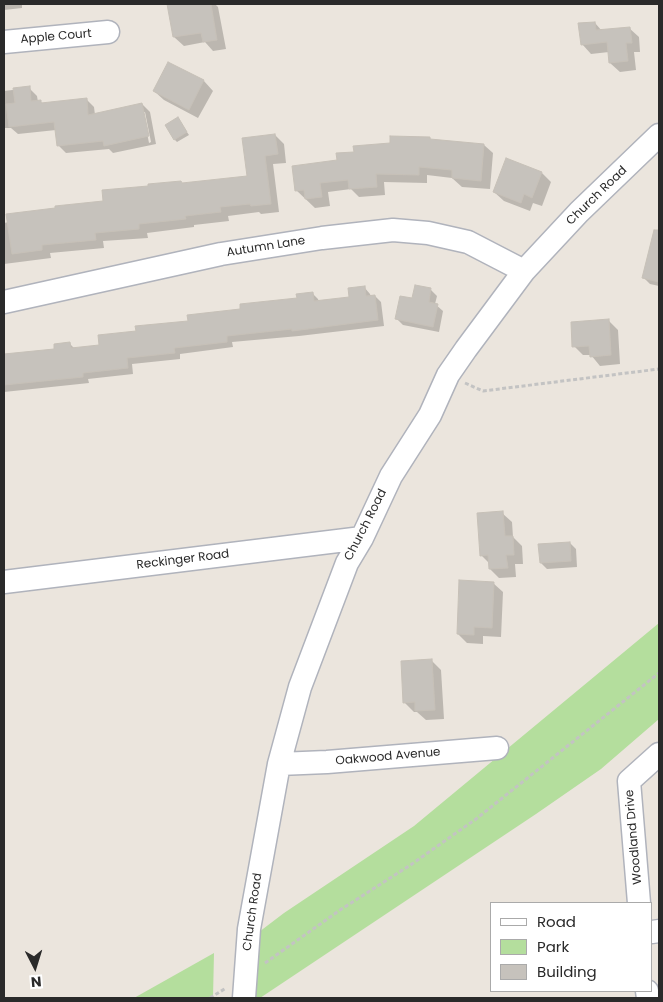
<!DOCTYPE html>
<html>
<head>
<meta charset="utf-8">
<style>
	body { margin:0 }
	#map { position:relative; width:663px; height:1002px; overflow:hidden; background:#ebe5dd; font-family:Poppins,sans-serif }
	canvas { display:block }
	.frame { position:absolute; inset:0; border:5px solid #2a2a2a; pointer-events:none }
	.legend { position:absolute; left:490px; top:902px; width:162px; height:90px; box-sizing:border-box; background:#fff; border:1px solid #aaa; margin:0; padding:6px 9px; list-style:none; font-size:15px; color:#2a2a2a }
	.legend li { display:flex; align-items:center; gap:10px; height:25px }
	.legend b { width:25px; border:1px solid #aaa }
	.north { position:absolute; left:10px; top:942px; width:50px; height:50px; -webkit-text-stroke:4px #fff; paint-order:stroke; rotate:175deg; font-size:14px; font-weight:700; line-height:20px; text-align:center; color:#2a2a2a }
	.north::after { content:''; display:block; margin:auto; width:18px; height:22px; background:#2a2a2a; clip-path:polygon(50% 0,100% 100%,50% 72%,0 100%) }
</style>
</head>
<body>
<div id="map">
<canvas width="663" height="1002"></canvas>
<div class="frame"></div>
<ul class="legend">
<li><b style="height:6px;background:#fff"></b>Road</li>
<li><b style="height:14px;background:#b4de9d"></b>Park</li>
<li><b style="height:14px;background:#c6c2bc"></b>Building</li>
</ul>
<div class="north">N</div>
</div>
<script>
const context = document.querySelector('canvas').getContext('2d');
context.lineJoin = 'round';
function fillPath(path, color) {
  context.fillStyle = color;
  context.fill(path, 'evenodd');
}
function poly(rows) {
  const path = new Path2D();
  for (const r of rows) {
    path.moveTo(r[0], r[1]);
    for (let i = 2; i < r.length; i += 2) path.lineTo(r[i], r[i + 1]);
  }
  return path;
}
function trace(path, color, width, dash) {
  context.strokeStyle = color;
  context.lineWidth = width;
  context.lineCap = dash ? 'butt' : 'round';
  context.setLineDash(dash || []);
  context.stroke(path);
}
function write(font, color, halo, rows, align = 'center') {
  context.font = font + ' Poppins,sans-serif';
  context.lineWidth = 5;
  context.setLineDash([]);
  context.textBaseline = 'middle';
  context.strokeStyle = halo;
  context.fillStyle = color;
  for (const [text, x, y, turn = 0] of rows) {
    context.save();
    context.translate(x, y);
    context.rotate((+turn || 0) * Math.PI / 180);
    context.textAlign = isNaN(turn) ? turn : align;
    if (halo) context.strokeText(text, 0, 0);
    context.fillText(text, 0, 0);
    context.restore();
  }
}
fillPath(poly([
	[659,623,659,719,601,769,536,814,260,998,255,998,259,932,284,913,414,826],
	[214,953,213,998,134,998]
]), '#b4de9d');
fillPath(poly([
	[4,4,22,4,22,8,4,10],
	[176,4,215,4,218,7,226,49,213,51,205,42,184,46,174,37,169,5],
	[595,23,602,31,629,28,639,37,640,52,634,52,636,70,620,72,610,63,609,52,591,54,582,44],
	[169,63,204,81,213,91,198,118,164,100,154,91],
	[29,88,37,96,38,102,40,101,43,104,86,99,94,107,95,115,142,104,150,112,156,144,113,153,109,149,66,153,58,145,56,130,18,134,11,128,4,128,4,91],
	[143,112,145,112,151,142,149,143],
	[178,119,189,135,177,142,175,140],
	[275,135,284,144,286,163,273,164,279,212,261,214,259,212,228,216,229,221,194,225,194,227,147,233,148,238,103,241,104,248,50,253,51,258,4,264,4,223,183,185,248,177],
	[430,138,432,141,484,145,493,153,490,189,462,187,452,178,427,175,427,183,384,182,385,195,359,197,351,189,328,192,330,206,315,208,296,190,338,161,355,153,391,144],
	[507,159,542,173,551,182,542,206,533,203,530,211,504,201,494,192],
	[652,246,659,248,659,286,650,284,644,278],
	[416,286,431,290,437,296,435,304,443,311,439,332,403,325,397,319,413,300],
	[364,287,370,294,371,297,375,296,381,302,384,326,299,336,232,342,233,347,180,354,180,359,132,364,133,374,88,379,89,383,4,392,4,355,56,350,70,344,75,349,101,346,137,332,298,299,312,293,318,299,319,302,350,298],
	[609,321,618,330,620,364,600,366,591,355,583,355,574,346],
	[502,513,512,522,513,537,522,546,523,564,515,564,516,577,499,578,490,569,489,563,481,555],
	[570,543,576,549,577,567,547,569,541,563],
	[493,583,503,592,501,637,483,636,483,644,467,643,458,634],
	[431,660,441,670,444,719,426,720,417,712,414,712,404,702]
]), '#0003');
const building = poly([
	[167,4,211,4,217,40,203,42,201,33,173,37,167,4],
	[595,22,596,30,630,27,632,43,626,43,628,61,609,63,607,42,581,45,578,23,595,22],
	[168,62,204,80,189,110,153,91,168,62],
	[30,86,31,101,41,100,41,103,87,98,88,115,142,103,149,136,104,146,103,141,57,146,54,122,9,127,6,104,15,103,13,88,30,86],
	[178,117,187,132,174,140,165,125,178,117],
	[275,134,278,154,265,156,271,204,251,206,250,204,220,207,221,212,185,216,186,219,139,224,139,229,95,233,96,240,42,245,42,250,12,254,6,214,55,208,55,206,103,201,102,190,148,186,148,184,181,181,182,183,247,176,242,138,275,134],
	[390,136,430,137,430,139,484,144,481,181,452,178,452,170,419,167,419,175,376,174,377,187,349,189,348,180,320,183,322,197,305,199,304,190,295,191,292,166,337,160,336,153,354,152,353,146,390,143,390,136],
	[506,158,542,172,532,198,524,194,521,203,493,192,506,158],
	[654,230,659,230,659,282,642,278,654,230],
	[415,285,431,288,429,302,438,304,433,327,395,319,400,296,412,298,415,285],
	[365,286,366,296,375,295,378,320,292,331,292,329,227,336,227,342,174,348,175,353,127,358,128,368,83,373,83,377,4,385,4,354,54,349,54,344,70,342,71,348,99,345,98,335,136,331,135,326,188,321,187,315,240,309,240,304,297,298,296,294,313,292,314,301,349,297,348,288,365,286],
	[609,319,611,355,590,357,589,346,572,347,571,322,609,319],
	[503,511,505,536,513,536,514,555,506,555,508,568,489,569,488,555,480,556,477,513,503,511],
	[570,542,571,561,540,563,538,544,570,542],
	[459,580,494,582,492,628,474,627,474,635,457,634,459,580],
	[432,659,435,710,415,711,415,702,403,703,401,661,432,659]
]);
fillPath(building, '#c6c2bc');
trace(building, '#c6c0b7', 1);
const minor = poly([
	[4,42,108,32],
	[4,302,221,254,322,238,393,230,428,233,468,242,524,271],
	[4,582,362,538],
	[279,764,327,762,497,748],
	[639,903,629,781,659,754],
	[652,932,659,931],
	[647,991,648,998],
	[244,998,249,929,279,764,300,687,347,563,362,538,391,476,430,415,448,375,466,349,524,271,579,212,659,135]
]);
trace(minor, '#b0b3bc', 25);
trace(poly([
	[465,383,483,391,659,369],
	[265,963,340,910,409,866,476,819,659,673],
	[210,998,226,988]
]), '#c3c3c3', 3, [4, 2.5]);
trace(minor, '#fff', 22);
write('12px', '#2a2a2a', '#fff', [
	["Apple Court",56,37,-5],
	["Church Road",597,196,-44],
	["Autumn Lane",266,247,-9],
	["Church Road",366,525,-63],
	["Reckinger Road",183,560,-7],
	["Oakwood Avenue",388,757,-5],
	["Woodland Drive",634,837,-95],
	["Church Road",253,912,-82]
]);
</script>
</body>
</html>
